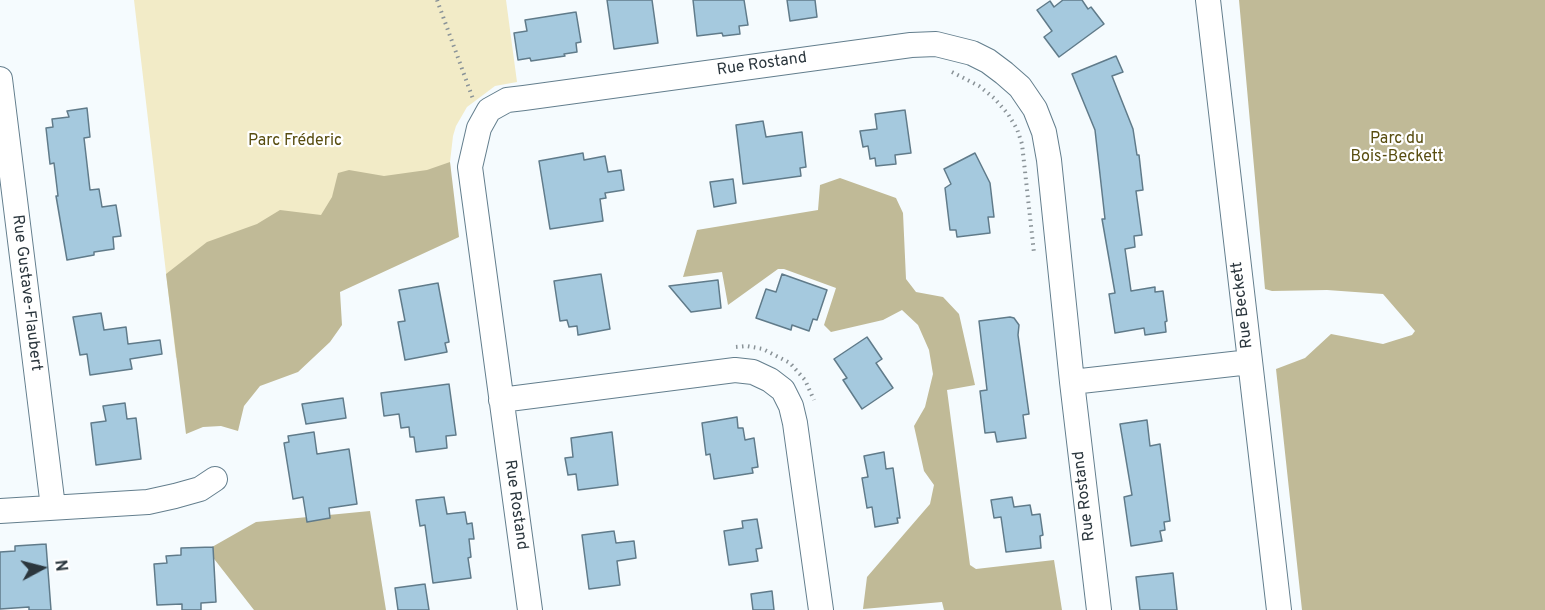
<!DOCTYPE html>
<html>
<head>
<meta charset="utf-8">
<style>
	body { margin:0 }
	#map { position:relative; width:1545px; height:610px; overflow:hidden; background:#f5fbfe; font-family:Overpass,sans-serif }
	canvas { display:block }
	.north { position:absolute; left:12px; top:538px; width:60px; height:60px; -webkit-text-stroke:4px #fff; paint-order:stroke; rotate:83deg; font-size:16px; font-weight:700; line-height:24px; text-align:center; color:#2b363d }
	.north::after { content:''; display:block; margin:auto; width:21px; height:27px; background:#2b363d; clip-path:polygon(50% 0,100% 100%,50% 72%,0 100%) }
</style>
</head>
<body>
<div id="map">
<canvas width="1545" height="610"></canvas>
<div class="north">N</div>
</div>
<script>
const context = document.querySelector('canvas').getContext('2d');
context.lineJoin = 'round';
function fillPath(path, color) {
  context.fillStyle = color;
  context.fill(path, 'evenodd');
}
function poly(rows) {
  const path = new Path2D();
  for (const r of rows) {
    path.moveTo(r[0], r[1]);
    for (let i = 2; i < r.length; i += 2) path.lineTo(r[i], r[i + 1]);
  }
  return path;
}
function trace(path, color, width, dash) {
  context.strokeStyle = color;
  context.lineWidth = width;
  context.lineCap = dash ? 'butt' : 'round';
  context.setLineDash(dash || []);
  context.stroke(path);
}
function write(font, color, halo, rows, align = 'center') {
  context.font = font + ' Overpass,sans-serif';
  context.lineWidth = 4.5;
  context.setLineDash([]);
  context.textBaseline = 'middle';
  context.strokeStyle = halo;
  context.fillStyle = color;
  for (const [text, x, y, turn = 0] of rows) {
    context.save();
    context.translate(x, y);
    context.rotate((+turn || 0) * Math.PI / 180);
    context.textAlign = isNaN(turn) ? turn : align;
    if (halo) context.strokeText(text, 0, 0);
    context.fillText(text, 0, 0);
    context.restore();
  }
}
fillPath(poly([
	[134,0,506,0,517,82,495,86,467,107,456,126,453,136,450,162,451,180,176,358]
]), '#f2ebc7');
fillPath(poly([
	[1239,0,1545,0,1545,610,1302,610,1276,369,1305,358,1331,334,1383,344,1412,335,1415,331,1383,294,1327,290,1272,291,1265,289],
	[450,162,459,237,340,292,342,325,330,342,298,372,260,386,244,406,238,431,221,426,203,427,186,434,166,274,207,242,257,224,280,210,321,215,332,197,338,173,349,170,384,176,427,170],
	[840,178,896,198,903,213,906,279,916,292,943,297,959,314,975,385,947,390,970,565,976,569,1054,560,1062,610,944,610,942,602,863,609,867,577,930,504,934,485,924,471,914,426,925,407,933,374,929,350,918,325,902,310,883,320,831,332,824,325,836,288,784,269,778,269,728,305,722,272,683,277,697,230,818,210,820,185],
	[370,511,386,610,254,610,211,555,212,547,256,522]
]), '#c0ba97');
const building = poly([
	[607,0,652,0,658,43,614,49,607,0],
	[693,0,744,0,748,25,739,26,740,34,723,36,722,33,697,36,693,0],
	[787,0,815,0,817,17,790,21,787,0],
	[1063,0,1082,0,1088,9,1091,7,1104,24,1059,57,1044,37,1052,31,1037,10,1050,1,1054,7,1063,0],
	[576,12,581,42,576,43,577,52,564,54,565,56,531,61,530,58,518,60,514,33,527,31,525,20,576,12],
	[1116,56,1123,72,1112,76,1133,129,1137,155,1139,155,1143,190,1136,191,1142,235,1134,236,1135,247,1125,249,1131,291,1155,287,1155,292,1163,291,1167,321,1165,322,1166,332,1145,335,1144,328,1115,333,1109,294,1115,293,1102,219,1105,219,1095,130,1072,74,1116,56],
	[87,108,90,137,84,138,90,190,99,189,102,207,116,205,121,236,113,237,114,249,94,252,94,255,67,260,56,196,58,196,54,163,50,164,46,128,53,127,52,119,69,117,67,111,87,108],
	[905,110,911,153,895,155,896,164,876,166,875,158,870,159,868,146,863,147,860,131,877,129,875,114,905,110],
	[763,121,766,137,802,132,806,167,800,168,801,176,743,184,736,125,763,121],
	[583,153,584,160,605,156,608,172,621,170,624,190,605,193,606,198,600,199,603,221,550,229,539,161,583,153],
	[975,153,990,183,994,217,988,217,990,233,957,237,956,230,950,230,945,188,951,184,944,169,975,153],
	[733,179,736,203,714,207,710,182,733,179],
	[601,274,610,329,578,335,577,326,569,327,567,320,560,321,554,281,601,274],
	[782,274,827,290,817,320,813,319,809,331,792,325,791,330,756,318,766,289,776,292,782,274],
	[718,280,721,308,691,312,669,286,718,280],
	[438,283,449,342,445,343,447,352,405,360,398,322,405,321,399,290,438,283],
	[101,313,104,330,126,327,128,344,160,340,162,354,130,359,132,369,90,375,87,354,80,355,73,317,101,313],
	[1010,317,1014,318,1019,325,1018,335,1029,414,1023,415,1026,438,997,442,995,432,985,433,980,391,987,390,979,321,1010,317],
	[867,337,882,359,876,363,893,388,862,409,843,380,847,378,834,359,867,337],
	[449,384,456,435,446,436,447,448,416,452,414,437,410,437,409,427,401,428,399,414,384,416,381,393,449,384],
	[343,398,346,418,306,424,302,404,343,398],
	[125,403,127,419,136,418,141,459,96,465,91,423,106,421,103,406,125,403],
	[737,417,738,428,743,428,745,440,754,438,758,467,752,468,753,473,714,479,710,454,706,455,702,423,737,417],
	[1147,420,1150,446,1160,444,1170,521,1164,522,1165,530,1160,531,1162,541,1131,546,1124,497,1132,495,1120,424,1147,420],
	[314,432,317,454,349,449,357,504,329,508,330,518,307,522,303,497,293,499,284,443,289,442,288,436,314,432],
	[612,432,618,485,578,490,576,474,568,475,565,458,573,457,571,438,612,432],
	[884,452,886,469,893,468,900,518,897,518,898,523,875,527,872,507,867,508,862,478,868,477,864,456,884,452],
	[444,497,447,514,465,512,467,524,472,523,474,539,469,539,471,557,468,558,471,578,433,583,425,525,420,526,416,500,444,497],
	[1012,497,1014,507,1030,505,1032,515,1040,514,1043,535,1040,536,1041,548,1006,552,1001,517,994,518,991,500,1012,497],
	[757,519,762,548,756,549,758,561,729,565,724,531,743,528,742,521,757,519],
	[614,531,616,543,634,541,636,558,617,561,620,585,589,589,582,535,614,531],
	[46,544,51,610,29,610,29,607,0,609,0,552,15,551,15,546,46,544],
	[213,547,216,602,201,603,201,610,182,610,182,604,157,605,154,564,167,563,166,556,181,555,181,548,213,547],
	[1173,573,1177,610,1140,610,1136,577,1173,573],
	[425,584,429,610,398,610,395,588,425,584],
	[772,591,774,610,753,610,751,594,772,591]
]);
fillPath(building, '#a5c9de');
trace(building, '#607b8a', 1.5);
const street = poly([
	[1208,0,1279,610],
	[0,79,53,507],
	[1072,382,1250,362],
	[501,400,735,370,753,372,770,380,783,390,791,406,795,423,821,610],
	[0,511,148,502,175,496,200,489,215,479],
	[530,610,470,167,479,128,489,110,507,100,524,98,911,45,936,44,972,53,988,61,1004,73,1020,87,1035,109,1044,132,1049,160,1072,382,1099,610]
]);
trace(street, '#637e8d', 26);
trace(poly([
	[437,0,473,99],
	[952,72,979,86,994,98,1008,114,1017,129,1022,144,1034,253],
	[736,347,747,346,763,349,790,363,805,380,814,400]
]), '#8a9398', 4, [1.5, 4.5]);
trace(street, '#fff', 24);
write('16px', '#2b363d', '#fff', [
	["Rue Rostand",762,65,-8],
	["Rue Gustave-Flaubert",26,293,83],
	["Rue Beckett",1243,305,-97],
	["Rue Rostand",1085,496,-97],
	["Rue Rostand",515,505,82]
]);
write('16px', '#584d10', '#fff', [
	["Parc du",1397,140],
	["Bois-Beckett",1397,158],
	["Parc Fréderic",295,142]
]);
</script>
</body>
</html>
